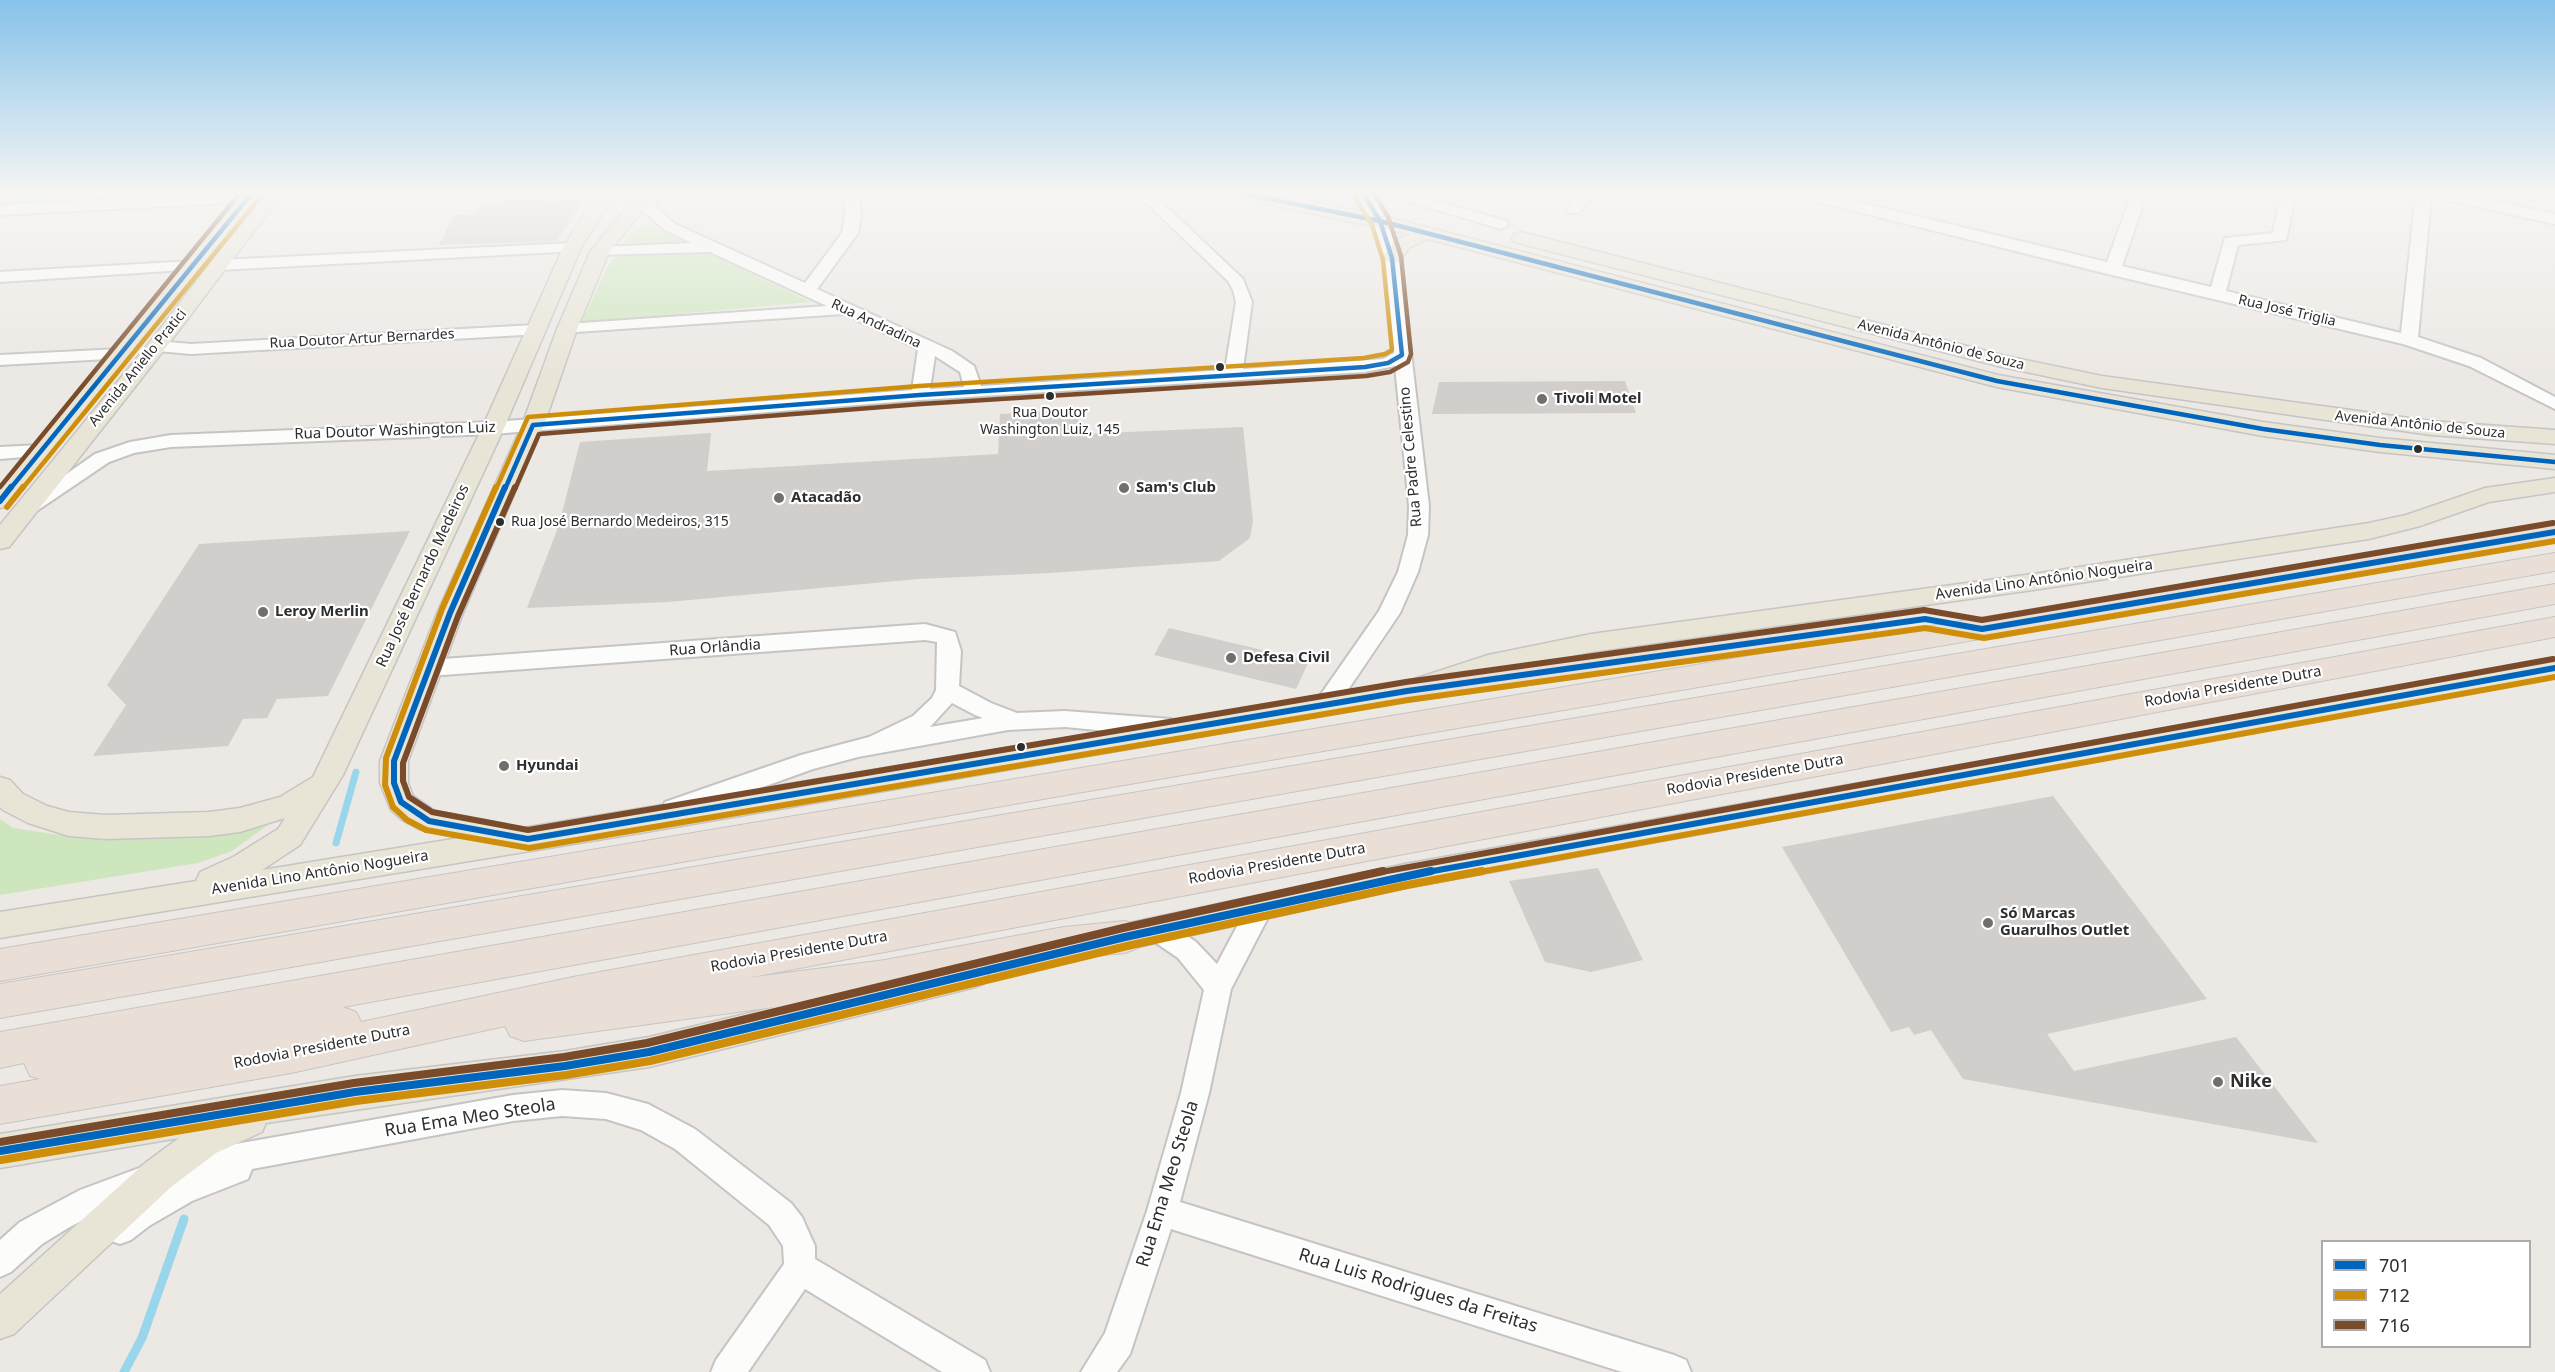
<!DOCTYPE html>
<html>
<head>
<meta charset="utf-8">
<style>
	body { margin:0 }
	#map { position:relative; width:2555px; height:1372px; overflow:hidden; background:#ece8e4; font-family:"Noto Sans",sans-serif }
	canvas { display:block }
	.legend { position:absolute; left:2321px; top:1240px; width:210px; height:108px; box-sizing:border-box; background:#fff; border:2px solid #ababab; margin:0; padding:8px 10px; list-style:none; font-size:18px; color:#2e2e2e }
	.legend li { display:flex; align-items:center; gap:12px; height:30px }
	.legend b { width:30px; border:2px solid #ababab }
</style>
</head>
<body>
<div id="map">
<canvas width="2555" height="1372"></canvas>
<ul class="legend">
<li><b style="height:8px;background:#0065bd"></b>701</li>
<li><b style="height:8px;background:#cf8e09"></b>712</li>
<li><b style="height:8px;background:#7a4b2a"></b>716</li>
</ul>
</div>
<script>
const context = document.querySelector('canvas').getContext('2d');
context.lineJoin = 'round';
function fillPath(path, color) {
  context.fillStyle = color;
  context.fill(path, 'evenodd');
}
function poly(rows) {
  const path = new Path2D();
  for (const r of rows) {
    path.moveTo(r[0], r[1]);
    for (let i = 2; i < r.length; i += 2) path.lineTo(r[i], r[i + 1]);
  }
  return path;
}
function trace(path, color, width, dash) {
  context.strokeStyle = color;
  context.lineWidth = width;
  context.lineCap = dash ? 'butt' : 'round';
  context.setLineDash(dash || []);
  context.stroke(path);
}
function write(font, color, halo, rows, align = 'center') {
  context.font = font + ' "Noto Sans",sans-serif';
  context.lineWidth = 4.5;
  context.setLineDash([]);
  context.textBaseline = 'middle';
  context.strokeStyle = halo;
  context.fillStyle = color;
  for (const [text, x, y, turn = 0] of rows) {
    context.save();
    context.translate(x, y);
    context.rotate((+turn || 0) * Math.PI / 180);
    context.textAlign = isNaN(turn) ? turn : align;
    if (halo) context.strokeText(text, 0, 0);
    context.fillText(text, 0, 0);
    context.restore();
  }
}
fillPath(poly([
	[20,193,244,193,10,203],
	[650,225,810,302,581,323,608,266,633,230],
	[0,819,13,828,66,836,186,836,272,822,232,851,198,863,0,895]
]), '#cee6be');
trace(poly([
	[336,843,356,772]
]), '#99d6ec', 7);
trace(poly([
	[124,1372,142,1338,184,1219]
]), '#99d6ec', 9);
fillPath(poly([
	[561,193,588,193,557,241,439,245,454,214,471,215,485,203,502,203,512,195,527,194,538,200,557,201],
	[1625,381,1636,413,1432,414,1439,382],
	[1077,410,1081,434,1243,427,1253,521,1250,538,1219,561,1050,573,918,579,668,602,527,608,559,525,580,442,711,433,707,471,998,454,1000,414],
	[410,531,328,696,277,699,267,718,243,719,228,746,93,756,126,705,107,685,199,544],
	[1169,628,1309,661,1296,689,1154,655],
	[2053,796,2207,999,2047,1034,2074,1071,2236,1037,2318,1143,1963,1079,1931,1030,1914,1035,1909,1027,1891,1032,1782,847],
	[1598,868,1643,960,1591,972,1545,962,1509,881]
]), '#d1cecb');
const minor = poly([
	[245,193,353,193,346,197,0,215,0,205,245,193],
	[642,193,656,193,657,208,675,224,805,283,842,233,845,216,844,193,859,193,861,216,858,233,817,289,952,351,974,366,981,386,1225,370,1236,302,1233,290,1228,281,1136,193,1152,193,1243,279,1252,302,1243,369,1383,359,1394,353,1384,258,1372,221,1356,193,1371,193,1388,221,1400,258,1429,506,1428,535,1418,572,1400,613,1335,709,1327,711,1319,709,1316,703,1319,697,1379,611,1398,572,1408,535,1409,506,1395,366,1365,372,920,400,493,434,171,447,134,453,109,462,38,510,31,512,24,510,21,506,95,454,130,442,171,435,493,422,912,390,918,349,844,314,561,333,558,329,567,324,827,306,710,252,594,255,592,252,600,247,692,243,665,230,644,212,642,193],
	[935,356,960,372,964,387,930,389,935,356],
	[1380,193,1406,193,1506,221,1509,224,1501,229,1380,193],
	[1581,193,1597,193,1579,213,1569,213,1566,210,1581,193],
	[1792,193,1820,193,2107,262,2132,193,2147,193,2122,266,2211,287,2225,238,2273,233,2281,193,2296,193,2286,240,2238,245,2226,291,2401,333,2416,193,2456,193,2555,214,2555,224,2431,197,2418,337,2481,358,2555,397,2555,409,2469,366,2403,344,2112,275,1794,196,1792,193],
	[572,243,578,245,580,248,578,251,220,270,212,265,220,260,572,243],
	[193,261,199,263,201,266,199,269,0,282,0,272,193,261],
	[534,325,543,330,540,334,191,354,157,351,148,346,157,341,191,344,534,325],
	[120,349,126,350,129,354,126,358,0,365,0,355,120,349],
	[41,445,48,447,50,451,48,455,0,459,0,447,41,445],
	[925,624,955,632,961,651,959,686,991,703,1017,713,1065,711,1171,719,1179,722,1183,728,1179,734,1171,737,1065,727,1008,730,858,757,813,769,674,819,665,816,662,809,665,802,801,755,869,737,913,716,932,698,936,690,937,642,925,640,429,676,421,674,418,668,421,662,429,660,925,624],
	[952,703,975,715,983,718,930,727,952,703],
	[1260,897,1269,900,1273,908,1231,989,1209,1093,1180,1202,1674,1355,1686,1360,1691,1372,1622,1372,1171,1229,1130,1354,1117,1372,1081,1372,1105,1333,1147,1211,1181,1093,1204,990,1178,958,1149,938,1145,930,1149,922,1158,919,1167,922,1196,942,1217,964,1251,900,1260,897],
	[562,1090,606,1093,648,1104,695,1129,791,1203,802,1217,810,1235,815,1246,815,1259,985,1360,990,1372,942,1372,805,1289,748,1372,711,1372,716,1360,784,1264,783,1246,769,1225,675,1149,641,1130,606,1119,562,1116,513,1121,252,1169,248,1179,192,1201,149,1226,131,1240,120,1244,109,1240,105,1229,109,1218,147,1194,100,1211,68,1228,42,1244,11,1272,0,1277,0,1240,20,1222,80,1190,158,1161,230,1145,513,1095,562,1090]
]);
const major = poly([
	[242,193,261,193,8,506,0,508,0,486,242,193],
	[264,193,283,193,164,350,9,547,0,549,0,525,150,342,264,193],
	[597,193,615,193,581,248,504,428,343,775,300,845,262,870,459,838,419,829,402,820,391,810,380,783,380,761,437,613,522,425,557,329,590,252,638,193,657,193,609,252,577,329,544,425,463,613,408,761,408,783,413,796,435,811,506,824,517,829,1405,682,1488,655,1591,634,2040,573,2369,523,2406,515,2485,488,2555,478,2555,492,2489,502,2420,526,2369,539,2040,589,1591,652,1491,673,1407,701,640,833,0,938,0,912,196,881,200,872,233,857,278,829,285,818,240,832,209,836,106,839,69,836,28,823,3,810,0,807,0,777,10,780,23,794,47,806,69,812,106,815,209,812,240,808,280,797,313,777,482,428,563,248,597,193],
	[1229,193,1268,193,1380,215,1998,375,2263,422,2380,438,2555,455,2555,469,2380,452,2263,436,1997,387,1428,239,1409,248,1399,262,1392,264,1382,258,1395,240,1409,234,1238,198,1229,193],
	[1521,232,2006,356,2102,376,2431,421,2555,430,2555,444,2431,435,2102,388,1998,366,1514,242,1512,238,1514,234,1521,232],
	[2555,659,2555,677,1405,888,1106,954,1095,950,1090,941,1095,932,1106,928,1405,864,2555,659],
	[972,960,983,964,988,974,983,984,972,988,649,1067,266,1123,262,1132,216,1153,171,1187,14,1334,0,1339,0,1294,145,1163,179,1138,0,1168,0,1134,355,1076,565,1051,649,1037,972,960]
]);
const highway = poly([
	[2555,523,2555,541,1083,792,0,981,0,949,1821,644,1407,702,1396,699,1391,691,1396,683,1407,680,1862,618,1873,621,1877,628,1870,636,2555,523],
	[2555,553,2555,571,0,1018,0,984,2555,553],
	[2555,584,2555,604,343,1007,356,1012,361,1022,578,976,2555,617,2555,637,747,978,885,960,1064,927,1125,921,1138,926,1143,937,1138,948,1125,953,1064,959,885,992,524,1041,510,1036,505,1026,291,1073,0,1124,0,1086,40,1079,30,1076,24,1063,0,1068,0,1032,2555,584]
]);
trace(minor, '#c5c4c5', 4);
trace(major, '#c6c5c4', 3);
trace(highway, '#c6c5c4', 2);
fillPath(minor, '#fcfcfb');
fillPath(major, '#e8e4d6');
fillPath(highway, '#eadfd6');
trace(poly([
	[1240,193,1380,221,1997,381,2263,429,2380,445,2555,462],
	[10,489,252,193],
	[505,489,533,425,920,395,1365,367,1388,363,1402,355,1392,258,1380,221,1363,193]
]), '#0065bd', 4.5);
trace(poly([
	[505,487,450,613,394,761,394,783,401,802,429,821,528,839,1407,691,1925,619,1982,629,2555,532],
	[0,501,11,487],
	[1422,873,2555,668]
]), '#0065bd', 6);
trace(poly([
	[0,1151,355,1092,565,1066,649,1052,1125,937,1431,871]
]), '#0065bd', 8);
trace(poly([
	[22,489,259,199],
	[496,489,528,417,919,386,1364,358,1385,354,1392,350,1383,260,1372,225,1355,198]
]), '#cf8e09', 4.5);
trace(poly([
	[496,487,442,609,386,758,385,785,393,807,407,820,426,830,529,848,1408,700,1925,628,1984,638,2555,541],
	[7,507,23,487],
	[1474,873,2555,677]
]), '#cf8e09', 6);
trace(poly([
	[1,1160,356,1101,566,1075,650,1061,1127,946,1407,885,1482,871]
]), '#cf8e09', 8);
trace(poly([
	[0,487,240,193],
	[515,489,539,434,921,404,1366,376,1390,372,1408,362,1411,354,1401,256,1388,217,1374,193]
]), '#7a4b2a', 4.5);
trace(poly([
	[515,487,458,616,403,763,403,781,409,797,432,812,528,830,1406,682,1924,610,1982,620,2553,523],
	[1376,873,2553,659]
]), '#7a4b2a', 6);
trace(poly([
	[0,1142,354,1083,564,1057,647,1043,1123,928,1383,871]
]), '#7a4b2a', 8);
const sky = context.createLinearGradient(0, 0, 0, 386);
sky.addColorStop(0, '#88c2ea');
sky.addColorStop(0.5, '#f6f5f3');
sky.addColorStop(1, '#f6f5f300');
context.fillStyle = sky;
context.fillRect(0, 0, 2555, 386);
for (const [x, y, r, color] of [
	[1220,367,5,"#2e2e2e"],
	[1050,396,5,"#2e2e2e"],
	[1542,399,6,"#706f6e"],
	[2418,449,5,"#2e2e2e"],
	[1124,488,6,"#706f6e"],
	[779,498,6,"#706f6e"],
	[500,522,5,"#2e2e2e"],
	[263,612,6,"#706f6e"],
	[1231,658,6,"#706f6e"],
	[1021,747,5,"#2e2e2e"],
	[504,766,6,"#706f6e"],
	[1988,923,6,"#706f6e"],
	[2218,1082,6,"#706f6e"]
]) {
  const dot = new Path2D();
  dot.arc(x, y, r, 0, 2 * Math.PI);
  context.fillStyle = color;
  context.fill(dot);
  trace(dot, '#fff', 2);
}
write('14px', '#2e2e2e', '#fff', [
	["Rua José Triglia",2287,311,13],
	["Rua Andradina",876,324,25],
	["Rua Doutor Artur Bernardes",362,339,-3],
	["Avenida Antônio de Souza",1941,345,14],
	["Avenida Aniello Pratici",138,368,-51],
	["Avenida Antônio de Souza",2420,425,6]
]);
write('14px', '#2e2e2e', '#fff', [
	["Rua Doutor",1050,413],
	["Washington Luiz, 145",1050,430],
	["Rua José Bernardo Medeiros, 315",511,522,"left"]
]);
write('bold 15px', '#2e2e2e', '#fff', [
	["Tivoli Motel",1554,399],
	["Sam's Club",1136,488],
	["Atacadão",791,498],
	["Leroy Merlin",275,612],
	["Defesa Civil",1243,658],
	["Hyundai",516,766],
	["Só Marcas",2000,914],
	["Guarulhos Outlet",2000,931]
], 'left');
write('15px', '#2e2e2e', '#fff', [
	["Rua Doutor Washington Luiz",395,431,-2],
	["Rua Padre Celestino",1411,457,-95],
	["Rua José Bernardo Medeiros",423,576,-65],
	["Avenida Lino Antônio Nogueira",2044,580,-8],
	["Rua Orlândia",715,648,-4],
	["Rodovia Presidente Dutra",2233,687,-10],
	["Rodovia Presidente Dutra",1755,775,-10],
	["Rodovia Presidente Dutra",1277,864,-10],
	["Avenida Lino Antônio Nogueira",320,873,-9],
	["Rodovia Presidente Dutra",799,952,-10],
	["Rodovia Presidente Dutra",322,1047,-11]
]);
write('bold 18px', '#2e2e2e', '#fff', [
	["Nike",2230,1082]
], 'left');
write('18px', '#2e2e2e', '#fff', [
	["Rua Ema Meo Steola",470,1118,-9],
	["Rua Ema Meo Steola",1168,1184,-73],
	["Rua Luis Rodrigues da Freitas",1418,1291,17]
]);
</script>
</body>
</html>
